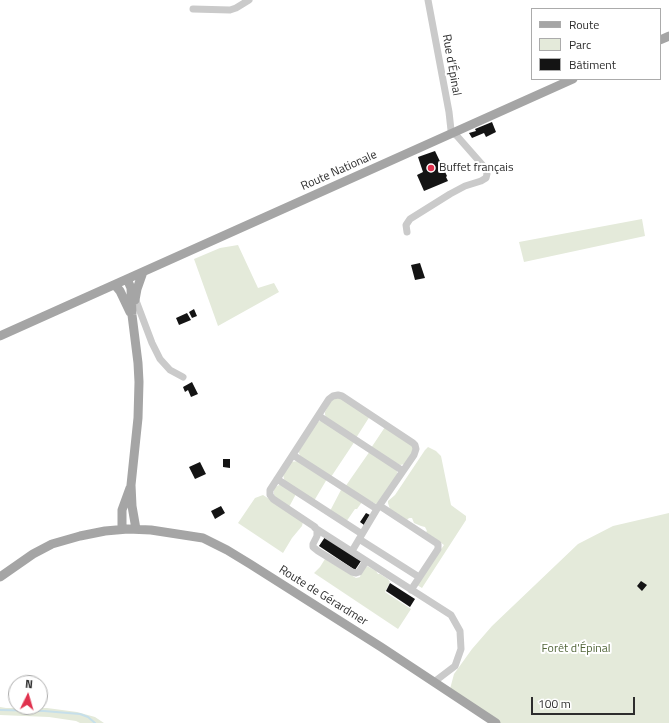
<!DOCTYPE html>
<html>
<head>
<meta charset="utf-8">
<style>
	body { margin:0 }
	#map { position:relative; width:669px; height:723px; overflow:hidden; background:#fff; font-family:"Titillium Web",sans-serif }
	canvas { display:block }
	.legend { position:absolute; left:531px; top:8px; width:130px; height:72px; box-sizing:border-box; background:#fff; border:1px solid #ababab; margin:0; padding:5px 7px; list-style:none; font-size:12px; color:#2d2d2d }
	.legend li { display:flex; align-items:center; gap:8px; height:20px }
	.legend b { width:20px; border:1px solid #ababab }
	.north { position:absolute; left:8px; top:675px; width:40px; height:40px; box-sizing:border-box; background:#fff; border:1px solid #ababab; border-radius:50%; rotate:5deg; font-size:11px; font-weight:700; line-height:16px; text-align:center; color:#2d2d2d }
	.north::after { content:''; display:block; margin:auto; width:14px; height:18px; background:#e0324e; clip-path:polygon(50% 0,100% 100%,50% 72%,0 100%) }
	.scale { position:absolute; left:531px; top:697px; width:104px; height:18px; box-sizing:border-box; border:2px solid #2d2d2d; border-top:0; padding-left:5px; font-size:12px; line-height:14px; white-space:nowrap; color:#2d2d2d; -webkit-text-stroke:3px #fff; paint-order:stroke }
</style>
</head>
<body>
<div id="map">
<canvas width="669" height="723"></canvas>
<ul class="legend">
<li><b style="height:5px;background:#a5a5a5"></b>Route</li>
<li><b style="height:11px;background:#e4eada"></b>Parc</li>
<li><b style="height:11px;background:#141414"></b>Bâtiment</li>
</ul>
<div class="north">N</div>
<div class="scale">100 m</div>
</div>
<script>
const context = document.querySelector('canvas').getContext('2d');
context.lineJoin = 'round';
function fillPath(path, color) {
  context.fillStyle = color;
  context.fill(path, 'evenodd');
}
function poly(rows) {
  const path = new Path2D();
  for (const r of rows) {
    path.moveTo(r[0], r[1]);
    for (let i = 2; i < r.length; i += 2) path.lineTo(r[i], r[i + 1]);
  }
  return path;
}
function trace(path, color, width, dash) {
  context.strokeStyle = color;
  context.lineWidth = width;
  context.lineCap = dash ? 'butt' : 'round';
  context.setLineDash(dash || []);
  context.stroke(path);
}
function write(font, color, halo, rows, align = 'center') {
  context.font = font + ' "Titillium Web",sans-serif';
  context.lineWidth = 4;
  context.setLineDash([]);
  context.textBaseline = 'middle';
  context.strokeStyle = halo;
  context.fillStyle = color;
  for (const [text, x, y, turn = 0] of rows) {
    context.save();
    context.translate(x, y);
    context.rotate((+turn || 0) * Math.PI / 180);
    context.textAlign = isNaN(turn) ? turn : align;
    if (halo) context.strokeText(text, 0, 0);
    context.fillText(text, 0, 0);
    context.restore();
  }
}
fillPath(poly([
	[642,219,645,236,524,262,519,242],
	[238,245,258,288,274,283,279,292,218,326,194,259,220,248],
	[338,397,370,416,356,438,326,417,325,415,325,412,332,399],
	[320,421,323,421,355,441,331,477,300,456,299,453,299,451,317,422],
	[385,427,411,443,414,450,405,464,400,465,371,448],
	[428,447,436,451,441,456,451,505,455,508,466,516,466,520,422,588,417,585,444,545,426,532,427,531,425,527,421,526,414,523,412,518,409,518,407,520,390,509,388,503,388,501,395,495,425,450],
	[370,451,396,469,398,474,380,503,376,504,345,487],
	[298,461,327,479,314,501,285,481,284,479,283,474,291,462],
	[281,484,296,494,289,507,276,498,274,495,274,489,275,487],
	[342,488,362,502,357,509,355,509,346,522,330,511],
	[263,495,302,520,303,522,302,526,292,538,283,553,238,523,255,498],
	[669,513,669,723,500,723,450,689,454,674,472,649,492,626,578,544,613,526],
	[325,559,356,578,360,577,361,573,364,568,367,566,376,571,378,574,380,574,388,579,390,582,385,592,411,609,398,629,314,573,320,567],
	[0,707,6,708,47,708,77,712,95,717,104,723,80,723,76,721,49,717,0,715]
]), '#e4eada');
trace(poly([
	[0,710,44,711,80,714,88,717,95,723]
]), '#c6dfea', 2);
fillPath(poly([
	[492,122,496,132,486,137,484,133,472,138,469,133,476,131,475,129],
	[435,151,447,176,446,177,448,181,424,191,417,175,423,172,418,157],
	[420,263,425,278,415,280,411,265],
	[194,309,197,316,192,318,189,312],
	[187,313,191,320,179,325,176,318],
	[192,382,198,394,191,397,188,390,185,392,183,387],
	[223,459,230,459,230,468,223,467],
	[200,462,206,474,195,479,189,467],
	[221,506,225,513,215,519,211,511],
	[366,513,370,515,364,525,360,522],
	[325,537,361,561,355,570,319,546],
	[641,581,647,585,642,591,637,586],
	[390,583,415,599,410,607,386,591]
]), '#141414');
trace(poly([
	[193,9,230,10,236,8,249,0],
	[407,232,406,225,410,219,450,194,465,186,481,181,486,178,487,174,486,169,457,136,453,133,451,130,449,112,428,0],
	[135,298,152,343,160,359,170,370,183,377],
	[319,416,403,471],
	[293,455,377,509],
	[277,479,362,534],
	[380,506,438,544,438,549,411,590],
	[315,528,451,615,460,631,461,649,455,666,434,682],
	[359,539,419,577],
	[352,551,377,509,414,455,416,449,415,445,413,443,342,396,338,395,333,396,329,399,270,490,270,495,273,499,315,527,317,530,317,536,313,544,313,547,318,551,352,572,356,573,359,572,366,561]
]), '#cacaca', 7);
trace(poly([
	[660,40,669,36],
	[127,279,131,288,132,315,138,363,139,382,138,418,131,485,132,506,136,529],
	[115,285,120,291,130,312],
	[135,300,137,289,143,272],
	[0,336,573,79],
	[122,529,122,510,130,488],
	[0,577,33,554,52,544,80,536,105,531,128,529,151,530,203,538,227,550,250,564,381,647,496,723]
]), '#a5a5a5', 9);
for (const [x, y, r, color] of [
	[431,168,4,"#e0324e"]
]) {
  const dot = new Path2D();
  dot.arc(x, y, r, 0, 2 * Math.PI);
  context.fillStyle = color;
  context.fill(dot);
  trace(dot, '#fff', 1.5);
}
write('12px', '#2d2d2d', '#fff', [
	["Rue d’Épinal",451,65,80],
	["Route Nationale",339,171,-24],
	["Route de Gérardmer",323,596,32]
]);
write('12px', '#2d2d2d', '#fff', [
	["Buffet français",439,168]
], 'left');
write('12px', '#53673b', '#fff', [
	["Forêt d'Épinal",576,649]
]);
</script>
</body>
</html>
